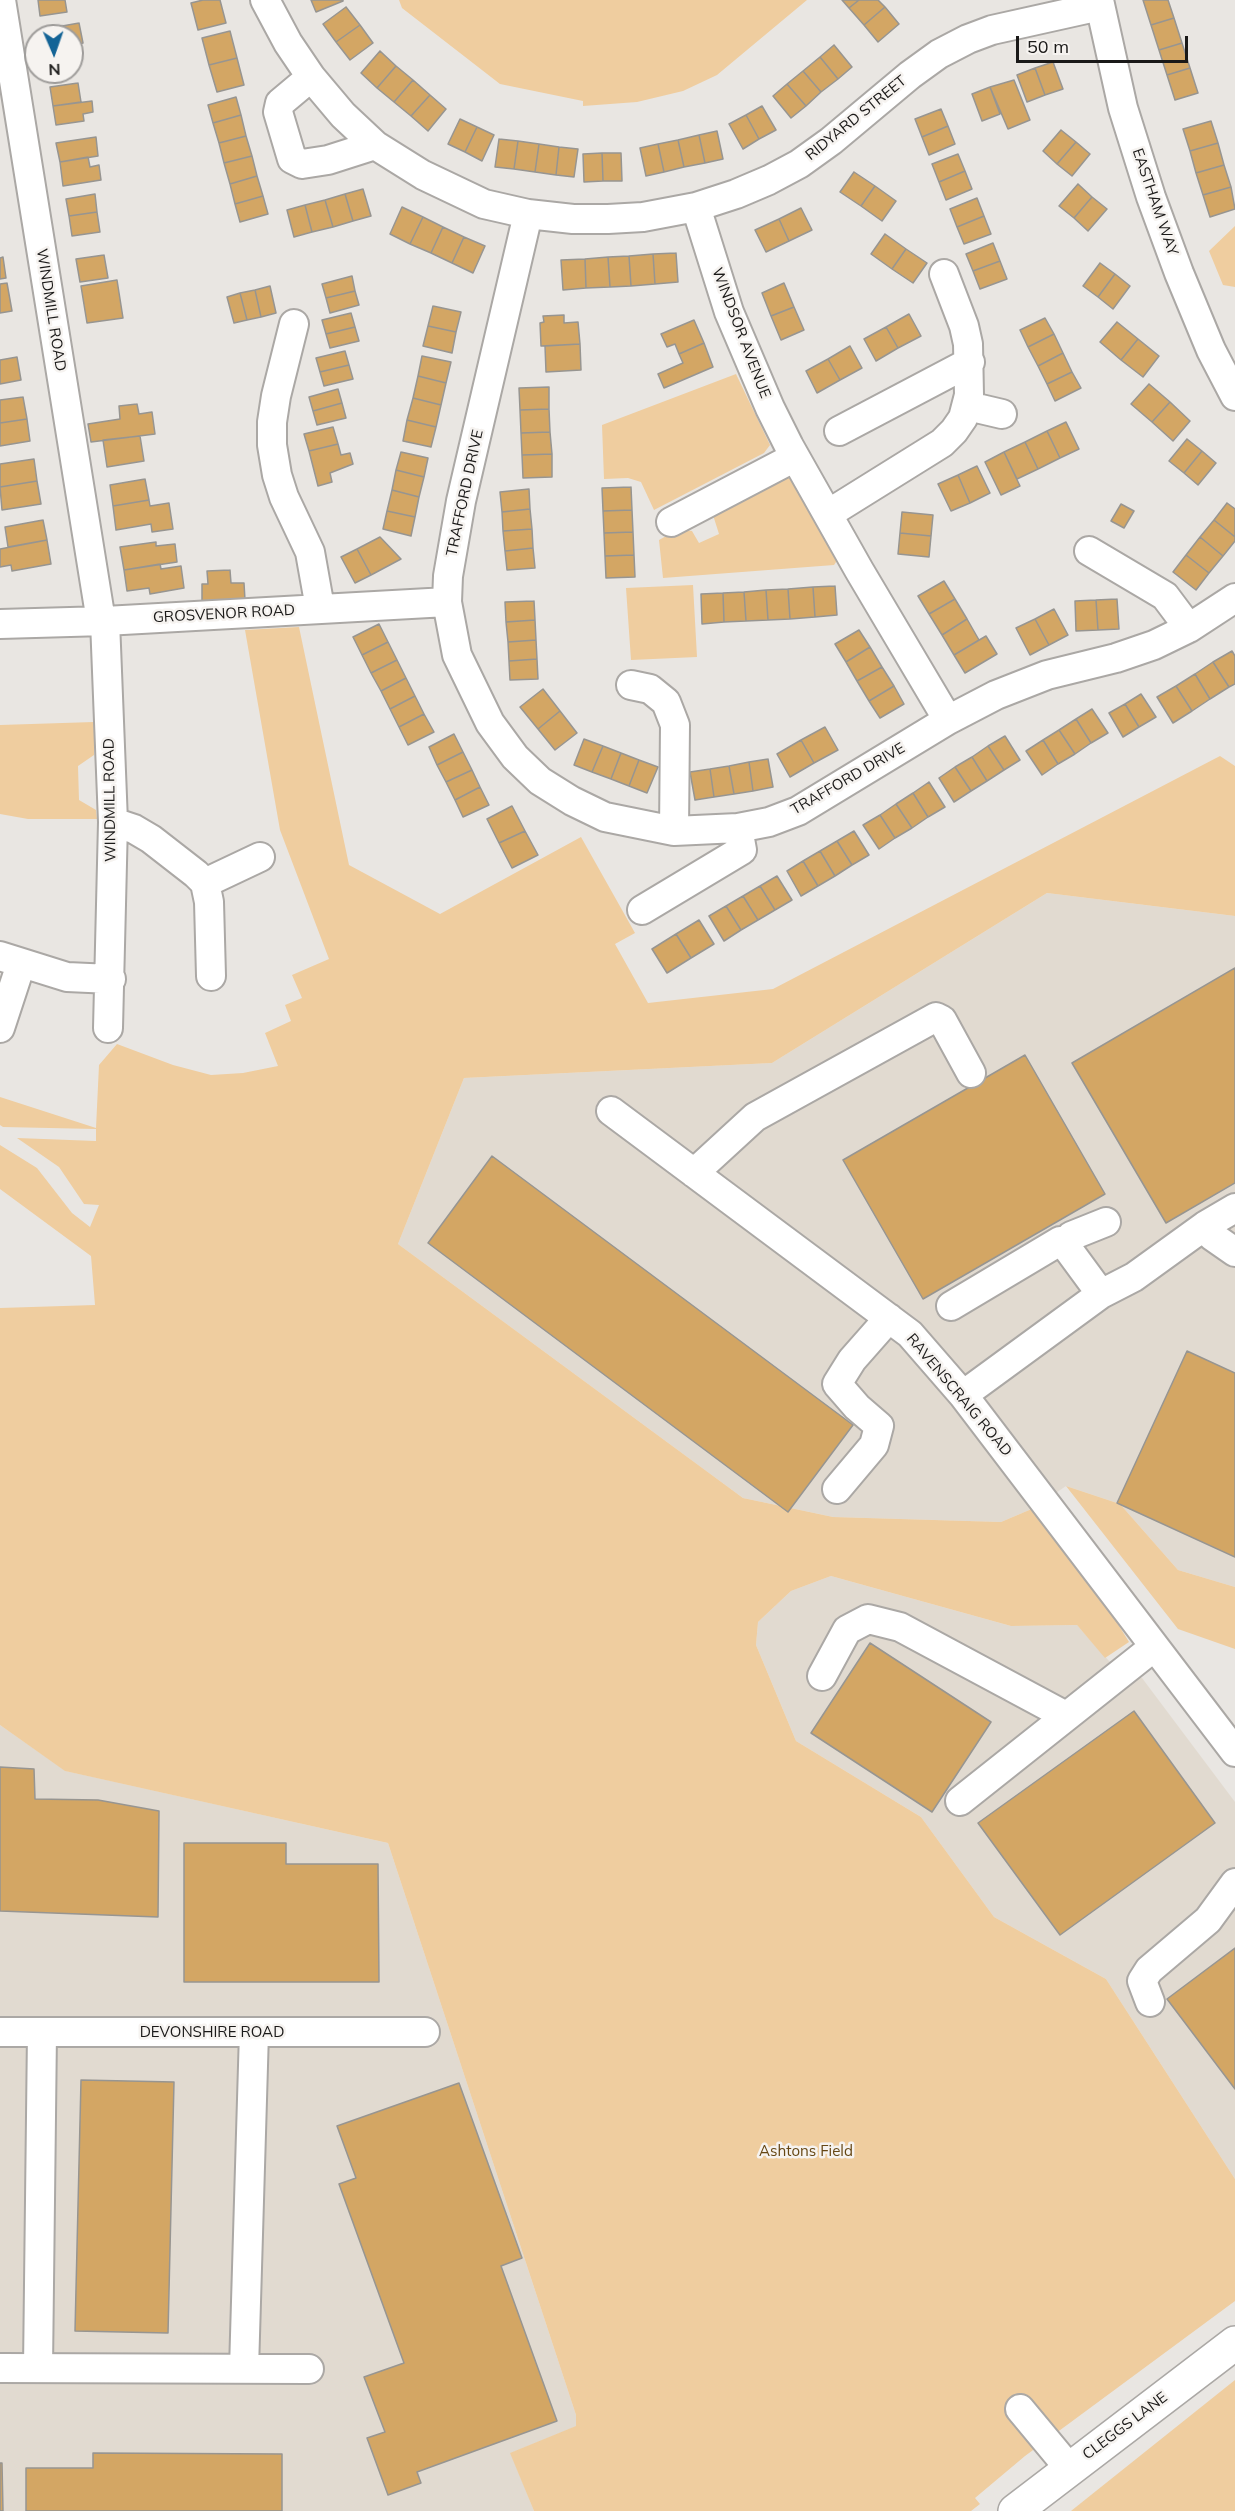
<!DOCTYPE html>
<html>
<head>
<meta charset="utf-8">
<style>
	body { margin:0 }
	#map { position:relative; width:1235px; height:2511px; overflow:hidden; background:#e9e6e2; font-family:Mulish,sans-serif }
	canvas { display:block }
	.north { position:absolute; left:24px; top:24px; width:60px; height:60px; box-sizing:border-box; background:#f6f3f0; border:2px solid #9e9c9a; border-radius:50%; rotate:178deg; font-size:16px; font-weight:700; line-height:24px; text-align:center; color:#1a1918 }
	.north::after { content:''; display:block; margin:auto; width:21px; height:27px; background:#146496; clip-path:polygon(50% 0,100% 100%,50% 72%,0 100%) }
	.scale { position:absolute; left:1016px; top:36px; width:172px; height:27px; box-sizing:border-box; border:3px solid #1a1918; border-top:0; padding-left:8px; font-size:18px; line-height:21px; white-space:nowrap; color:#1a1918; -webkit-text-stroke:4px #f6f3f0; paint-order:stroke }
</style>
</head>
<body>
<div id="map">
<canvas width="1235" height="2511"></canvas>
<div class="north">N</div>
<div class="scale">50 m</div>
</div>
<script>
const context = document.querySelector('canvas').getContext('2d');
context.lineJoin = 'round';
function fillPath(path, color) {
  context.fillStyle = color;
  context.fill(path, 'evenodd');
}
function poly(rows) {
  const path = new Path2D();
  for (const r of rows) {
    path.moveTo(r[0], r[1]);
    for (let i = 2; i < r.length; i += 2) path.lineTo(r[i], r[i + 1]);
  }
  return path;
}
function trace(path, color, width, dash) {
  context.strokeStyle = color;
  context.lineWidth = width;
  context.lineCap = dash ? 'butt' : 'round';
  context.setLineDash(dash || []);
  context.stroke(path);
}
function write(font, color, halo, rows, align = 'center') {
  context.font = font + ' Mulish,sans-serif';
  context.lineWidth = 5;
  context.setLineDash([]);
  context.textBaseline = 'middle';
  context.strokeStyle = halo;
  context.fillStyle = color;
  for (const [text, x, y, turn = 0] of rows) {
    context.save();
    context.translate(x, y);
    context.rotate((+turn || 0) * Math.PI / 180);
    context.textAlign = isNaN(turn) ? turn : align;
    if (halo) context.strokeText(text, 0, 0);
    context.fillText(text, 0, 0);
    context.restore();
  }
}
fillPath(poly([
	[1047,893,1235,916,1235,1587,1178,1570,1120,1504,1066,1486,1034,1508,1001,1522,833,1517,743,1498,398,1244,464,1078,772,1063],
	[831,1576,1011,1626,1077,1625,1109,1661,1142,1678,1235,1802,1235,2179,1106,1979,994,1917,921,1817,796,1741,756,1645,758,1622,791,1591],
	[0,1725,66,1771,388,1843,576,2415,577,2426,511,2453,534,2511,0,2511]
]), '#e1dad0');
fillPath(poly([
	[399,0,807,0,717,75,683,91,637,102,583,106,583,101,500,84,402,8],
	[1235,226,1235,287,1223,285,1209,251],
	[736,374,770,445,764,453,654,510,641,482,628,478,604,479,602,425],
	[789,476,838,559,834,565,663,578,659,540,679,529,692,531,699,543,719,534,713,515],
	[693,585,697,657,631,660,626,588],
	[299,627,349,865,440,914,581,837,635,933,615,944,648,1003,773,989,1220,756,1235,766,1235,916,1047,893,772,1063,464,1078,398,1244,743,1498,833,1517,1001,1522,1034,1508,1100,1595,1129,1642,1105,1658,1077,1625,1011,1626,831,1576,791,1591,758,1622,756,1645,796,1741,921,1817,994,1917,1106,1979,1235,2179,1235,2301,1025,2456,975,2498,980,2504,971,2511,534,2511,510,2453,576,2426,576,2415,388,1843,65,1771,0,1725,0,1308,95,1305,91,1256,0,1189,0,1145,37,1168,72,1213,90,1227,99,1205,84,1204,59,1167,17,1138,96,1141,96,1129,3,1127,0,1125,0,1097,96,1128,99,1065,117,1044,173,1065,211,1075,243,1073,278,1066,265,1033,291,1021,285,1005,302,998,292,975,329,959,280,830,245,630],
	[94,722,94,755,78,766,79,800,96,810,97,819,28,819,0,814,0,725],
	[1066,1486,1120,1504,1178,1570,1235,1587,1235,1649,1178,1629],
	[1235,2380,1235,2511,1071,2511,1101,2487]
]), '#efcd9f');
const building = poly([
	[38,0,65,0,67,12,40,16,38,0],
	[203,0,220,0,226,23,198,30,191,3,203,0],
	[311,0,343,0,343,1,316,12,311,0],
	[842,0,859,0,849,8,842,0],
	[859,0,878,0,885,7,864,25,849,8,859,0],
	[1143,0,1168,0,1174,18,1151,25,1143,0],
	[346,7,360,25,336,42,323,24,346,7],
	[885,7,899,24,878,42,864,25,885,7],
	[1174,18,1182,43,1159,50,1151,25,1174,18],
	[79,23,83,43,72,46,72,36,41,36,40,30,79,23],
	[360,25,373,43,350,60,336,42,360,25],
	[230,31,237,58,209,65,202,38,230,31],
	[1182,43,1190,68,1167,75,1159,50,1182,43],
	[834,45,852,67,838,79,820,57,834,45],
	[72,46,76,65,72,66,72,46],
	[380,51,396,66,377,88,361,73,380,51],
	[820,57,838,79,821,92,803,71,820,57],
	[237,58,244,85,217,92,209,65,237,58],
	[1053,62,1063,89,1045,95,1035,68,1053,62],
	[396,66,413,80,394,102,377,88,396,66],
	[1035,68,1045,95,1027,102,1017,75,1035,68],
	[1190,68,1198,93,1175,100,1167,75,1190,68],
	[803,71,821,92,806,106,787,84,803,71],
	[413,80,430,95,411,116,394,102,413,80],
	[1014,80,1030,120,1008,129,990,87,1014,80],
	[78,83,81,102,53,106,50,87,78,83],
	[787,84,806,106,791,118,773,96,787,84],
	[990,87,1000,114,982,121,972,94,990,87],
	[430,95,446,109,428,131,411,116,430,95],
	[236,97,241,115,213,123,208,105,236,97],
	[92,101,93,112,83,114,84,121,56,125,53,106,92,101],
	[762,106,776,130,759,139,746,115,762,106],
	[941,109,948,126,922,137,915,119,941,109],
	[241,115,246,136,219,143,213,123,241,115],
	[746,115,759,139,743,149,729,124,746,115],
	[460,119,477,127,465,152,448,144,460,119],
	[1211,121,1218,143,1190,151,1183,129,1211,121],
	[948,126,955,144,929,155,922,137,948,126],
	[477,127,494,135,482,161,465,152,477,127],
	[1061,130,1076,142,1057,164,1043,151,1061,130],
	[717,131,723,159,705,163,699,135,717,131],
	[699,135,705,163,684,167,678,140,699,135],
	[246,136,252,156,224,163,219,143,246,136],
	[96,137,98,156,60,162,56,143,96,137],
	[499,139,518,141,514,169,495,167,499,139],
	[678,140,684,167,664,172,658,144,678,140],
	[518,141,539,144,535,172,514,169,518,141],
	[1076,142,1090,154,1072,176,1057,164,1076,142],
	[1218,143,1224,165,1196,173,1190,151,1218,143],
	[539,144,559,147,556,175,535,172,539,144],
	[658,144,664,172,646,176,640,148,658,144],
	[559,147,578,149,574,177,556,175,559,147],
	[602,153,621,153,622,181,603,181,602,153],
	[602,153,603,181,584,182,583,154,602,153],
	[958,154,965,171,939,182,932,164,958,154],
	[252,156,257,176,230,184,224,163,252,156],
	[88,157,90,167,99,165,101,180,63,186,60,162,88,157],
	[1224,165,1231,187,1203,195,1196,173,1224,165],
	[965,171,972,189,946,200,939,182,965,171],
	[854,172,875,186,861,206,840,192,854,172],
	[257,176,263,196,235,204,230,184,257,176],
	[1078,184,1092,197,1074,218,1059,206,1078,184],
	[875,186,896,201,882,221,861,206,875,186],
	[1231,187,1235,209,1210,217,1203,195,1231,187],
	[363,189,371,216,353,221,345,194,363,189],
	[95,194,97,212,69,216,66,199,95,194],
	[345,194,353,221,333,227,325,200,345,194],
	[263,196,268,214,240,222,235,204,263,196],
	[1092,197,1107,209,1088,231,1074,218,1092,197],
	[977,198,984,216,957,227,950,209,977,198],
	[325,200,333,227,312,232,305,205,325,200],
	[305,205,312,232,294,237,287,210,305,205],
	[402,207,423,217,410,244,390,234,402,207],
	[801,208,812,230,789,241,779,219,801,208],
	[97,212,100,232,72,236,69,216,97,212],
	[984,216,991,234,964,244,957,227,984,216],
	[423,217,443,227,431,253,410,244,423,217],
	[779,219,789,241,766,252,755,230,779,219],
	[443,227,464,237,452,263,431,253,443,227],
	[885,234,906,249,892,269,871,254,885,234],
	[464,237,485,246,473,273,452,263,464,237],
	[993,243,1000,261,973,271,966,254,993,243],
	[906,249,927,263,913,283,892,269,906,249],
	[676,253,678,282,655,284,653,254,676,253],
	[653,254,655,284,631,286,629,256,653,254],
	[104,255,108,278,80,282,76,259,104,255],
	[629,256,631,286,610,287,608,257,629,256],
	[3,257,6,278,0,279,0,258,3,257],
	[608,257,610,287,586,288,585,259,608,257],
	[585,259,586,288,563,290,561,260,585,259],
	[1000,261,1007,279,980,289,973,271,1000,261],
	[1100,263,1115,274,1098,297,1083,286,1100,263],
	[1115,274,1130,286,1113,309,1098,297,1115,274],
	[352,276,355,291,326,298,322,284,352,276],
	[117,280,123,318,87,323,81,286,117,280],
	[7,283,12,311,0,313,0,284,7,283],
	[784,283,794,307,771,316,762,293,784,283],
	[270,286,276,313,261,317,255,290,270,286],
	[255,290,261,317,247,320,240,293,255,290],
	[355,291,359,305,330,313,326,298,355,291],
	[240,293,247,320,234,323,227,297,240,293],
	[433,306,461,312,456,332,428,326,433,306],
	[794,307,804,330,781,340,771,316,794,307],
	[351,313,355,327,326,334,322,320,351,313],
	[909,314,921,336,898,348,886,327,909,314],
	[564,315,564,323,578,322,580,344,541,346,540,323,544,322,543,316,564,315],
	[1045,318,1054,334,1028,347,1020,330,1045,318],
	[694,320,704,343,679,354,675,344,667,347,661,334,694,320],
	[1117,322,1138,339,1121,360,1100,342,1117,322],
	[428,326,456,332,452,353,423,346,428,326],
	[355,327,359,341,330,348,326,334,355,327],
	[886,327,898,348,876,361,864,339,886,327],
	[1054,334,1063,353,1038,366,1028,347,1054,334],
	[1138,339,1159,356,1143,377,1121,360,1138,339],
	[704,343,713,367,664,388,658,374,683,363,679,354,704,343],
	[580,344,581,370,546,372,545,346,580,344],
	[850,346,862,368,840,380,828,359,850,346],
	[345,351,349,365,320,372,316,358,345,351],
	[1063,353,1072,372,1047,384,1038,366,1063,353],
	[422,356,451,362,446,383,418,376,422,356],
	[17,357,21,380,0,384,0,360,17,357],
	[828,359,840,380,817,393,806,371,828,359],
	[349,365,353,379,324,386,320,372,349,365],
	[1072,372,1081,388,1055,401,1047,384,1072,372],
	[418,376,446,383,441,405,413,398,418,376],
	[1149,384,1170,402,1152,422,1131,404,1149,384],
	[549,387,549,409,520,410,519,388,549,387],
	[338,389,342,403,313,411,309,397,338,389],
	[23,397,27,419,0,423,0,400,23,397],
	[413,398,441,405,436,427,407,420,413,398],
	[1170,402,1190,421,1173,441,1152,422,1170,402],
	[342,403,346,418,317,425,313,411,342,403],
	[137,404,139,414,152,412,155,434,91,442,88,424,120,419,119,406,137,404],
	[549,409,550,432,521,433,520,410,549,409],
	[27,419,30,441,0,446,0,423,27,419],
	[407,420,436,427,431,447,403,441,407,420],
	[1066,422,1079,449,1060,458,1047,431,1066,422],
	[333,427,338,444,309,451,304,434,333,427],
	[1047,431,1060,458,1038,469,1025,442,1047,431],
	[550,432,552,454,522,455,521,433,550,432],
	[140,436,144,461,107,467,103,440,140,436],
	[1187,439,1202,451,1184,473,1169,461,1187,439],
	[1025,442,1038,469,1017,479,1004,452,1025,442],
	[338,444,341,455,350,453,353,464,330,473,332,482,318,486,309,451,338,444],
	[1202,451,1216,463,1198,485,1184,473,1202,451],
	[401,452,428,458,424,477,396,470,401,452],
	[1004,452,1020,486,1001,495,985,462,1004,452],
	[552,454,552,477,523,478,522,455,552,454],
	[34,459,37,481,0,487,0,464,34,459],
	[977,466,990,493,970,503,958,475,977,466],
	[396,470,424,477,419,497,392,490,396,470],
	[958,475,970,503,951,511,938,484,958,475],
	[145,479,149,500,113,506,110,485,145,479],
	[37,481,41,504,2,510,0,487,37,481],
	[631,487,632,510,603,511,602,488,631,487],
	[529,489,530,509,502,512,500,492,529,489],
	[392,490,419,497,415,517,387,511,392,490],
	[149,500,150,506,169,503,173,529,152,532,151,524,116,530,113,506,149,500],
	[1227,503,1235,509,1235,537,1214,520,1227,503],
	[1121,504,1134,511,1124,528,1111,521,1121,504],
	[530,509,532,529,503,531,502,512,530,509],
	[632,510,633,532,604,533,603,511,632,510],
	[387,511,415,517,411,536,383,529,387,511],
	[902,512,933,515,931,536,900,533,902,512],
	[43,520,47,540,8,547,5,527,43,520],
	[1214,520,1235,537,1235,541,1223,556,1200,537,1214,520],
	[532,529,533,548,505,551,503,531,532,529],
	[633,532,634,555,605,556,604,533,633,532],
	[900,533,931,536,929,557,898,554,900,533],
	[380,537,401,559,371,575,357,549,380,537],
	[1200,537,1223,556,1209,573,1186,555,1200,537],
	[47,540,51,564,12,571,11,565,0,567,0,549,47,540],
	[156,542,156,546,175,544,177,562,124,570,120,547,156,542],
	[533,548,535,568,507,570,505,551,533,548],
	[357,549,371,575,355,583,341,557,357,549],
	[634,555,635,577,606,578,605,556,634,555],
	[1186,555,1209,573,1196,590,1173,572,1186,555],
	[160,564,161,569,181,566,184,588,150,594,149,588,127,591,124,570,160,564],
	[230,570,231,583,244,583,245,600,202,602,202,584,208,584,207,571,230,570],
	[944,581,955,599,929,614,918,596,944,581],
	[835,586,837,615,815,617,813,587,835,586],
	[813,587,815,617,790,619,788,589,813,587],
	[788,589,790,619,768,620,766,590,788,589],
	[766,590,768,620,746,621,744,592,766,590],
	[744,592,746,621,724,622,723,593,744,592],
	[723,593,724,622,702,624,701,594,723,593],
	[955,599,967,619,942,635,929,614,955,599],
	[1117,599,1119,629,1098,630,1096,600,1117,599],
	[1096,600,1098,630,1076,631,1075,601,1096,600],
	[534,601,535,620,506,622,505,602,534,601],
	[1054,609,1068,635,1049,645,1035,619,1054,609],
	[967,619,979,640,954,655,942,635,967,619],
	[1035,619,1049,645,1030,655,1016,628,1035,619],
	[535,620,536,640,508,642,506,622,535,620],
	[379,624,388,642,362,655,353,637,379,624],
	[859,630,870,647,846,662,835,644,859,630],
	[986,636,997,654,965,673,954,655,986,636],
	[536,640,537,659,509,661,508,642,536,640],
	[388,642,397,660,371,673,362,655,388,642],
	[870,647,882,667,857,681,846,662,870,647],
	[1232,651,1235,656,1235,684,1229,687,1213,662,1232,651],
	[537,659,538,679,510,680,509,661,537,659],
	[397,660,406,678,381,691,371,673,397,660],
	[1213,662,1229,687,1210,699,1195,674,1213,662],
	[882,667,894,686,869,701,857,681,882,667],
	[1195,674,1210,699,1192,711,1176,686,1195,674],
	[406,678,415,696,390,709,381,691,406,678],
	[894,686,904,704,880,718,869,701,894,686],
	[1176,686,1192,711,1173,723,1157,697,1176,686],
	[543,689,560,711,538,729,520,707,543,689],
	[1141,694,1156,717,1139,727,1125,704,1141,694],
	[415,696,424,714,399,727,390,709,415,696],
	[1125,704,1139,727,1123,737,1109,713,1125,704],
	[1092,709,1108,733,1091,743,1076,719,1092,709],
	[560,711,577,733,555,750,538,729,560,711],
	[424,714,434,732,408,745,399,727,424,714],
	[1076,719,1091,743,1075,754,1059,730,1076,719],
	[825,727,838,750,814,763,801,740,825,727],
	[1059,730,1075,754,1058,764,1043,740,1059,730],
	[454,734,463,752,437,765,429,747,454,734],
	[1005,736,1020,760,1004,770,988,746,1005,736],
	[584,739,603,746,592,772,574,765,584,739],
	[801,740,814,763,790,777,777,754,801,740],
	[1043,740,1058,764,1042,775,1026,751,1043,740],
	[603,746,621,753,611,779,592,772,603,746],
	[988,746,1004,770,987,781,972,757,988,746],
	[463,752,472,770,446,782,437,765,463,752],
	[621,753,639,760,629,786,611,779,621,753],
	[972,757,987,781,971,791,955,767,972,757],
	[768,759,773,787,753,791,749,762,768,759],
	[639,760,658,767,647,793,629,786,639,760],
	[749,762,753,791,734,794,729,766,749,762],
	[729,766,734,794,714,797,710,769,729,766],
	[955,767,971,791,954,802,939,778,955,767],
	[710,769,714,797,695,800,690,772,710,769],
	[472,770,480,787,455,800,446,782,472,770],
	[929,782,945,807,928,817,913,793,929,782],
	[480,787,489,805,463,817,455,800,480,787],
	[913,793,928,817,912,828,896,804,913,793],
	[896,804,912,828,895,838,880,815,896,804],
	[512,806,525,831,499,843,487,819,512,806],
	[880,815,895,838,879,849,863,825,880,815],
	[525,831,538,855,512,868,499,843,525,831],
	[854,831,869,855,852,865,837,841,854,831],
	[837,841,852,865,835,876,820,851,837,841],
	[820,851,835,876,818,886,803,861,820,851],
	[803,861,818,886,801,896,787,871,803,861],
	[777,876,792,900,775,910,760,886,777,876],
	[760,886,775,910,758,920,743,896,760,886],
	[743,896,758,920,741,930,726,906,743,896],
	[726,906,741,930,724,941,709,916,726,906],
	[699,920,714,944,691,958,676,934,699,920],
	[676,934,691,958,667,973,652,949,676,934],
	[1235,968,1235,1183,1166,1223,1072,1063,1235,968],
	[1025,1055,1105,1194,923,1299,843,1160,1025,1055],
	[492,1156,853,1425,788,1512,428,1243,492,1156],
	[1187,1351,1235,1373,1235,1557,1117,1503,1187,1351],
	[870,1643,991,1722,932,1812,811,1733,870,1643],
	[1134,1711,1215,1823,1060,1935,978,1823,1134,1711],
	[0,1767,34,1769,35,1799,98,1800,159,1811,158,1917,0,1911,0,1767],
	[184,1843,286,1843,286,1864,378,1864,379,1982,184,1982,184,1843],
	[1235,1948,1235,2089,1167,1999,1235,1948],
	[81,2080,174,2082,168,2333,75,2331,81,2080],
	[459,2083,522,2258,501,2266,557,2421,417,2472,421,2483,388,2495,367,2438,385,2432,364,2377,404,2363,339,2184,356,2178,337,2126,459,2083],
	[93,2453,282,2454,282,2511,26,2511,26,2468,93,2468,93,2453],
	[0,2463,2,2463,3,2511,0,2511,0,2463]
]);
fillPath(building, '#d3a664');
trace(building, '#979591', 1.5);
const minor = poly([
	[1,0,101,621],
	[265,0,288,43,311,77,343,115,375,145,423,175,484,204,528,214,573,219,608,219,643,217,696,207,736,194,769,180,799,164,831,141,910,75,939,54,968,39,992,30,1100,6],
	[1099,0,1123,108,1151,197,1179,273,1211,350,1235,396],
	[311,77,280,103,278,112,292,159,302,164,328,160,375,145],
	[696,207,729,312,770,408,789,446,859,570,948,720],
	[528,214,461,501,448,576,447,602,457,655,490,723,515,757,540,781,572,801,605,817,674,831,738,828,769,822,798,811,948,720,996,695,1047,675,1116,658,1154,645,1189,628,1235,598],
	[294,324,276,396,272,422,272,445,277,475,284,497,310,552,320,608],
	[968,406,1002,414],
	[839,431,970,362],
	[828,514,942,443,954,431,963,418,969,395,968,344,964,326,944,274],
	[671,522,795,457],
	[1089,551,1165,596,1189,628],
	[105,621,113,822,108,1028],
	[0,624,105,621,447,602],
	[631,685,650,689,666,702,675,725,674,831],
	[113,822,134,829,151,839,196,874,205,883,209,902,211,976],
	[205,883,260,857],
	[642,910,742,850,738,828],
	[0,956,67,977,111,979],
	[0,1028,21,964],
	[611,1111,910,1334,963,1395,1235,1752],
	[694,1173,755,1117,936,1017,942,1020,971,1073],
	[1206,1225,1212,1236,1235,1252],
	[1065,1245,1071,1236,1106,1222],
	[951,1306,1060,1241,1065,1245,1101,1294],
	[963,1395,1101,1294,1134,1277,1206,1225,1235,1208],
	[837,1489,874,1445,879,1426,857,1407,837,1384,852,1360,889,1318],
	[822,1676,847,1630,868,1619,900,1627,1066,1716],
	[960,1801,1154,1647],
	[1150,2002,1142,1981,1149,1970,1208,1920,1235,1883],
	[0,2032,425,2032],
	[0,2368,309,2369],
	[38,2368,42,2032],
	[244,2369,254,2032],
	[1020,2409,1069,2468]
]);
const major = poly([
	[1015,2511,1235,2343]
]);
trace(minor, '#aba8a5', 32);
trace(major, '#aba8a5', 36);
trace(minor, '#fff', 28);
trace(major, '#fff', 33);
write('15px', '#1a1918', '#f6f3f0', [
	["RIDYARD STREET",856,118,-39],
	["EASTHAM WAY",1155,202,71],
	["WINDMILL ROAD",51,310,81],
	["WINDSOR AVENUE",741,333,69],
	["TRAFFORD DRIVE",465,493,-78],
	["GROSVENOR ROAD",224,614,-3],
	["TRAFFORD DRIVE",848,779,-30],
	["WINDMILL ROAD",110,800,-91],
	["RAVENSCRAIG ROAD",959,1395,50],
	["DEVONSHIRE ROAD",212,2032],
	["CLEGGS LANE",1125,2426,-37]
]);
write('15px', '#664714', '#f6f3f0', [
	["Ashtons Field",806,2151]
]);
</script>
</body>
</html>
